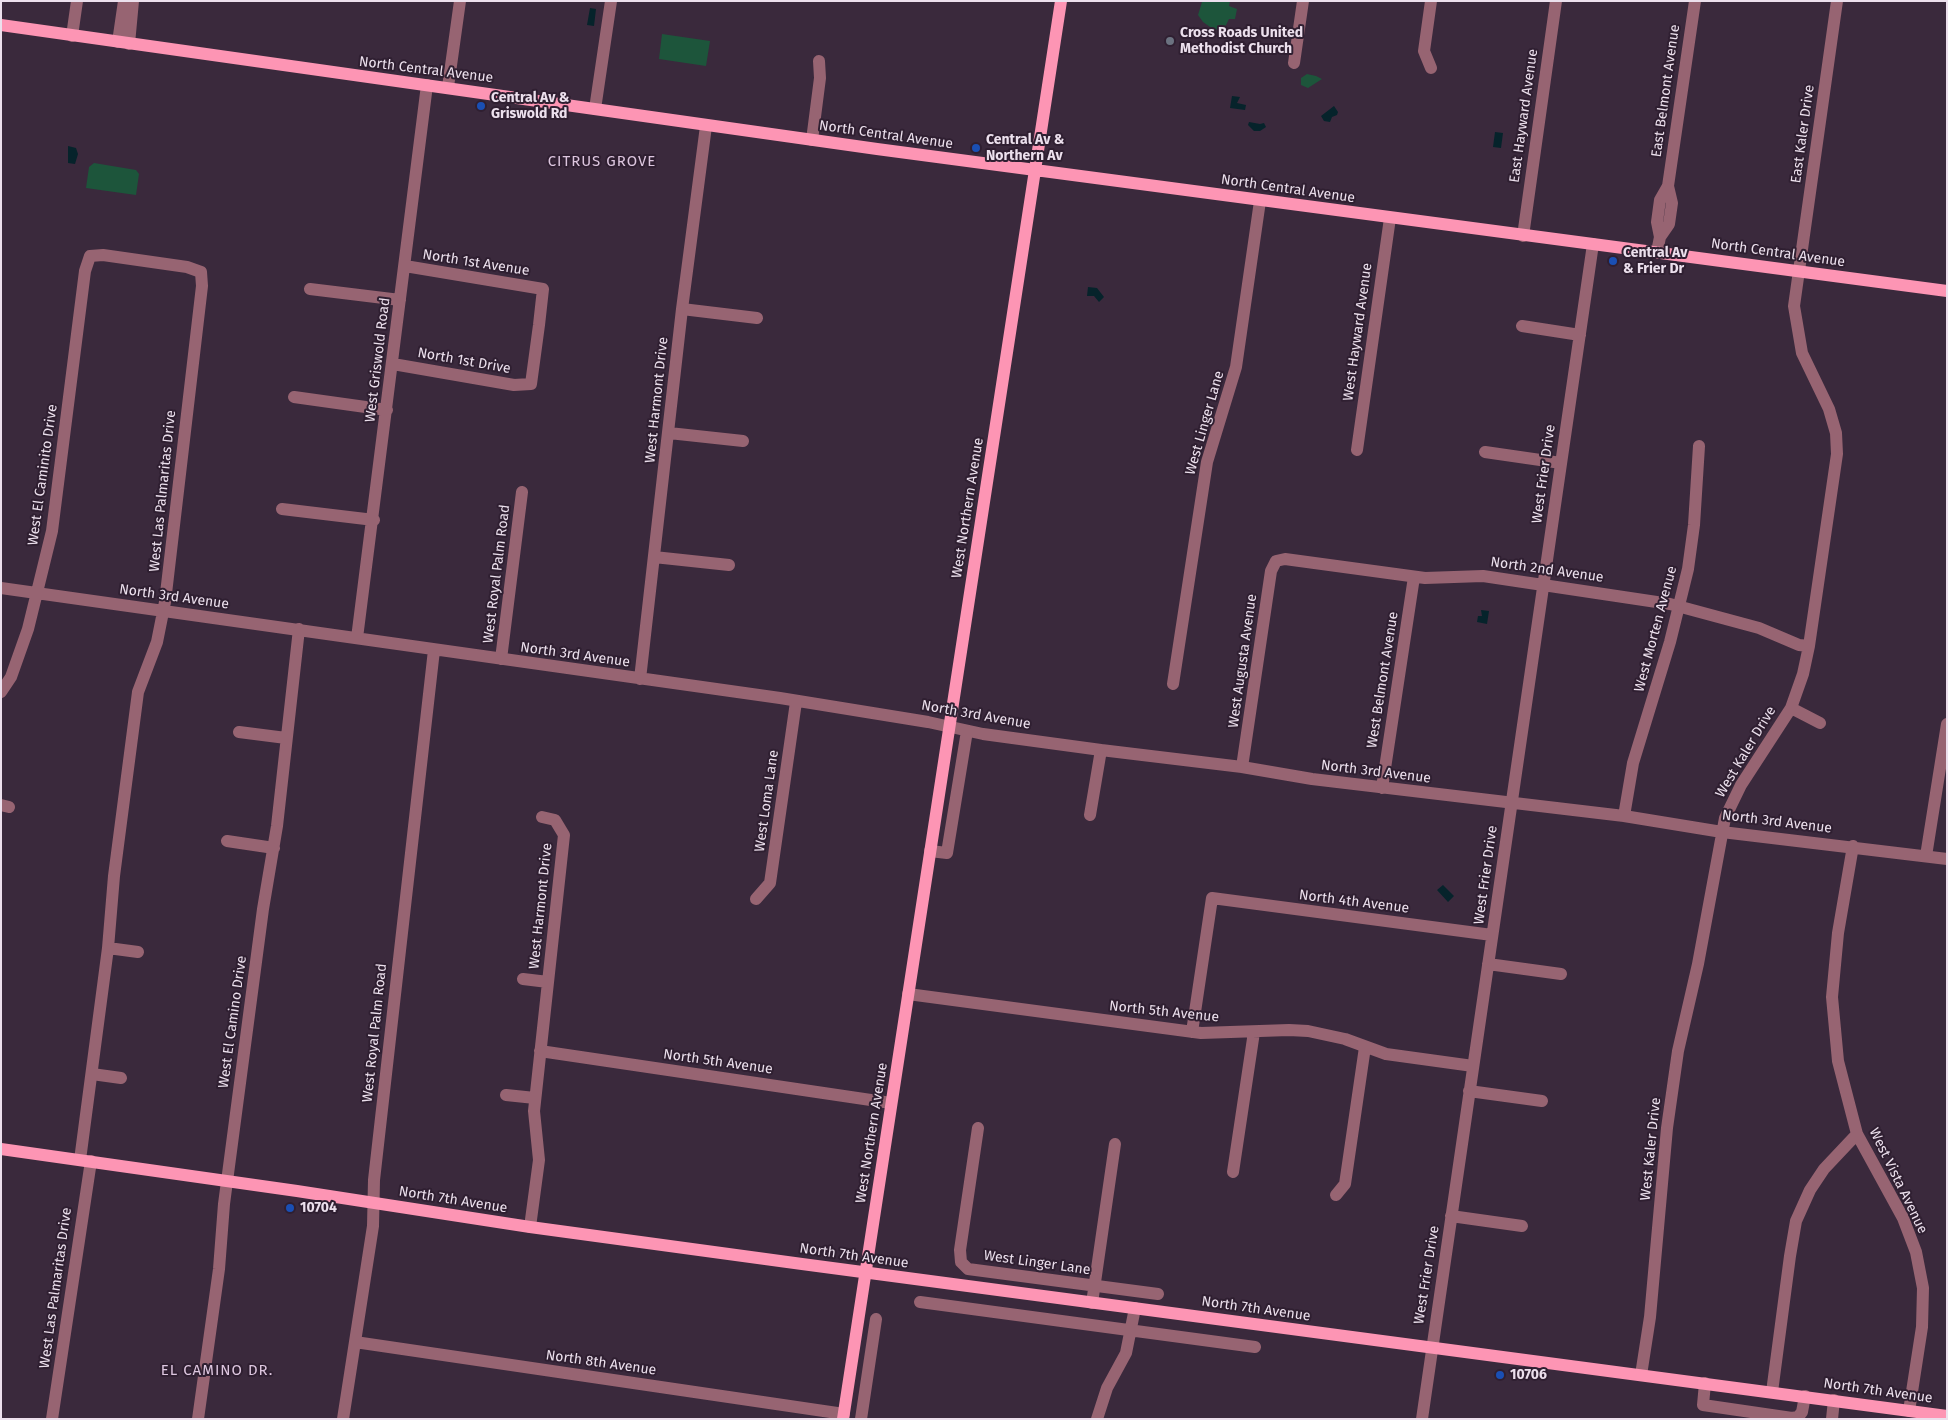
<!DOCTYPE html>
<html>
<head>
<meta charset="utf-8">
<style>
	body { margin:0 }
	#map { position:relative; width:1948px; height:1420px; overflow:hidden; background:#3a293c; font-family:"Fira Sans",sans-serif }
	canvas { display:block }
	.frame { position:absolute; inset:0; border:2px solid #ece0ed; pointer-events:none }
</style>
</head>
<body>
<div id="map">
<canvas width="1948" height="1420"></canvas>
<div class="frame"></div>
</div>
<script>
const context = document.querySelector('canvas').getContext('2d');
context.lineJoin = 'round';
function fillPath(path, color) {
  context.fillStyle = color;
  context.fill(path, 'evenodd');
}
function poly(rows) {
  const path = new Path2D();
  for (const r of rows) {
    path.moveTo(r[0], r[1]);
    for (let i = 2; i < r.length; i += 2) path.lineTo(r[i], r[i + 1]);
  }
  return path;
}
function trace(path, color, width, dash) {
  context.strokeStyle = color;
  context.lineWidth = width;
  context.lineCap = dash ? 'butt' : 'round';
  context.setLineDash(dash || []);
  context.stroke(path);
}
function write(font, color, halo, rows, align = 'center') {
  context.font = font + ' "Fira Sans",sans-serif';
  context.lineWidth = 4;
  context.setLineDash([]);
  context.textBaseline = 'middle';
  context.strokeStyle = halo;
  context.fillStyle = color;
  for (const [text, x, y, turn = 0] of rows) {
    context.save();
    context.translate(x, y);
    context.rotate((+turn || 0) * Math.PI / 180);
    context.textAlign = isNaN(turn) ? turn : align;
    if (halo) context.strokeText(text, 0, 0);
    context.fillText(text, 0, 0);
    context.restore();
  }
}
fillPath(poly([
	[1198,1,1230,1,1229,6,1237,9,1235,19,1229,19,1223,31,1213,29,1203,22,1198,15,1202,2],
	[662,34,710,41,706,66,659,59],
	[1307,74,1316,76,1322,79,1308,88,1301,85,1301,78],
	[94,163,136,170,139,174,136,195,86,188,89,167]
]), '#1d553b');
fillPath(poly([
	[590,8,596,9,594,26,587,25],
	[1232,96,1240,97,1237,103,1246,105,1245,110,1230,108],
	[1334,106,1338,112,1337,115,1332,117,1330,122,1324,121,1321,116],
	[1249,122,1260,124,1264,123,1266,127,1260,131,1254,131,1248,125],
	[1495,132,1503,133,1501,148,1493,147],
	[68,146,76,148,78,154,75,164,68,163],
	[1088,287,1097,288,1104,297,1099,302,1094,296,1087,296],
	[1481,610,1489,611,1487,624,1477,622,1478,616,1482,616],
	[1443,885,1454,896,1448,902,1437,890]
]), '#06232b');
trace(poly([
	[1431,1,1424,51,1431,68],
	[72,36,77,1],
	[118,42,124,1],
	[129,44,133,1],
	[1294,63,1303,1],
	[448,87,460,1],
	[595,109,611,1],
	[812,140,820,78,819,61],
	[1523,236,1556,1],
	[1660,237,1669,224,1672,203,1668,186,1695,1],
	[1657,252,1660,237,1657,222,1660,200,1668,186],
	[310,289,400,300],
	[682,309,757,318],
	[1522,326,1580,335],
	[393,364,514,385,531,384,539,325,543,289,405,266],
	[294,397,387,410],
	[669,433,743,441],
	[1357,450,1390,218],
	[1485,452,1561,463],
	[282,509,374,520],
	[654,557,729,565],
	[1,588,780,698,928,722,983,734,1101,750,1242,767,1312,779,1624,816,1722,832,1947,859],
	[357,638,427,85],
	[501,659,522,492],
	[640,679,682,309,706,126],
	[1173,684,1207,462,1236,367,1260,201],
	[1,692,11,677,28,629,52,531,85,271,90,256,103,255,187,267,201,272,202,286,165,602,157,642,138,692,114,876,108,948,80,1160],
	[1791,708,1820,723],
	[239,732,286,738],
	[1242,767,1271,571,1276,561,1285,559,1425,578,1483,576,1670,604,1759,628,1799,645,1809,646],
	[1382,788,1414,577],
	[1,805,9,807],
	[1090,815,1101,750],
	[1624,816,1633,763,1670,642,1688,569,1694,525,1699,446],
	[227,841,274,848],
	[1853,846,1838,933,1832,997,1838,1061,1857,1134,1903,1218,1916,1252,1923,1288,1922,1327,1909,1411],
	[930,851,947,853,967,731],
	[1926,856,1947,724],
	[756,899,770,883,796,702],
	[108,948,138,952],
	[1488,964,1561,974],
	[523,979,548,982],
	[908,994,1201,1033,1289,1030,1308,1031,1345,1039,1386,1054,1473,1066],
	[1192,1032,1212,898,1492,935],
	[540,1051,891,1103],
	[92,1074,121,1078],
	[1469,1091,1542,1101],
	[506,1095,535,1098],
	[978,1128,960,1250,961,1262,968,1269,1158,1294],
	[1233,1172,1254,1032],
	[1336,1195,1345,1184,1365,1047],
	[1451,1216,1522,1226],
	[530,1227,539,1160,534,1111,564,835,555,820,542,817],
	[920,1302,1255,1347],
	[1092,1303,1115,1144],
	[355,1342,844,1414],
	[1641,1375,1650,1317,1667,1128,1678,1051,1698,964,1725,818,1741,785,1791,708,1803,674,1809,646,1837,454,1836,433,1829,409,1802,353,1794,306,1837,1],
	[1705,1383,1703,1405,1792,1418,1798,1417,1802,1412,1805,1396],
	[1772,1392,1790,1256,1796,1221,1810,1190,1824,1169,1857,1134],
	[52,1419,91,1161],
	[198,1419,219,1269,224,1204,263,909,277,826,299,629],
	[343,1419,373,1226,374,1180,434,650],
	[861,1419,876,1319],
	[1097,1419,1107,1388,1126,1353,1135,1308],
	[1422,1419,1593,244],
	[1832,1419,1834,1400]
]), '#976472', 12);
trace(poly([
	[1,25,877,149,1947,291],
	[1,1149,297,1191,530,1227,802,1264,1947,1416],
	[843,1419,1061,1]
]), '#fd95b4', 12);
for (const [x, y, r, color] of [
	[1170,41,5,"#6b7280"],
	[481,106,5,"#1a4fb4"],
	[976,148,5,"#1a4fb4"],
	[1613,261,5,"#1a4fb4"],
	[290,1208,5,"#1a4fb4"],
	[1500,1375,5,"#1a4fb4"]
]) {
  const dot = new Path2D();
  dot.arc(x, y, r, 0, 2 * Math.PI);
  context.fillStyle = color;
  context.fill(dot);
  trace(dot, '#2f1f31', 2);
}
write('bold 14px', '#ece0ed', '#2f1f31', [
	["Cross Roads United",1180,33],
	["Methodist Church",1180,49],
	["Central Av &",491,98],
	["Griswold Rd",491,114],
	["Central Av &",986,140],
	["Northern Av",986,156],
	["Central Av",1623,253],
	["& Frier Dr",1623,269],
	["10704",300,1208],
	["10706",1510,1375]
], 'left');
write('14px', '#ece0ed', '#2f1f31', [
	["North Central Avenue",426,70,7],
	["East Belmont Avenue",1666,91,-82],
	["East Hayward Avenue",1524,116,-82],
	["East Kaler Drive",1803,134,-82],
	["North Central Avenue",886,135,8],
	["North Central Avenue",1288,189,8],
	["North Central Avenue",1778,253,8],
	["North 1st Avenue",476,263,9],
	["West Hayward Avenue",1358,332,-82],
	["West Griswold Road",378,360,-83],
	["North 1st Drive",464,361,10],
	["West Harmont Drive",657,400,-84],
	["West Linger Lane",1205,423,-74],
	["West Frier Drive",1544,474,-82],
	["West El Caminito Drive",43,475,-82],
	["West Las Palmaritas Drive",163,491,-84],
	["West Northern Avenue",968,508,-81],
	["North 2nd Avenue",1547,570,8],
	["West Royal Palm Road",497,574,-83],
	["North 3rd Avenue",174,597,8],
	["West Morten Avenue",1656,629,-75],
	["North 3rd Avenue",575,655,8],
	["West Augusta Avenue",1243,661,-82],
	["West Belmont Avenue",1383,680,-81],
	["North 3rd Avenue",976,715,10],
	["West Kaler Drive",1746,752,-59],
	["North 3rd Avenue",1376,772,7],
	["West Loma Lane",767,801,-82],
	["North 3rd Avenue",1777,822,7],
	["West Frier Drive",1486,875,-82],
	["North 4th Avenue",1354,902,7],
	["West Harmont Drive",541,906,-84],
	["North 5th Avenue",1164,1012,6],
	["West El Camino Drive",233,1022,-82],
	["West Royal Palm Road",375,1033,-84],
	["North 5th Avenue",718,1062,8],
	["West Northern Avenue",872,1133,-81],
	["West Kaler Drive",1651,1149,-84],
	["West Vista Avenue",1898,1181,64],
	["North 7th Avenue",453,1200,9],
	["North 7th Avenue",854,1256,8],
	["West Linger Lane",1037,1263,8],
	["West Frier Drive",1427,1275,-81],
	["West Las Palmaritas Drive",56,1288,-82],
	["North 7th Avenue",1256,1309,8],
	["North 8th Avenue",601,1363,8],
	["North 7th Avenue",1878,1391,8]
]);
context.letterSpacing = '1px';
write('15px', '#ddc6df', '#2f1f31', [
	["CITRUS GROVE",602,162],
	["EL CAMINO DR.",217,1371]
]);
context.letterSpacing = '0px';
</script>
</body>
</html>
